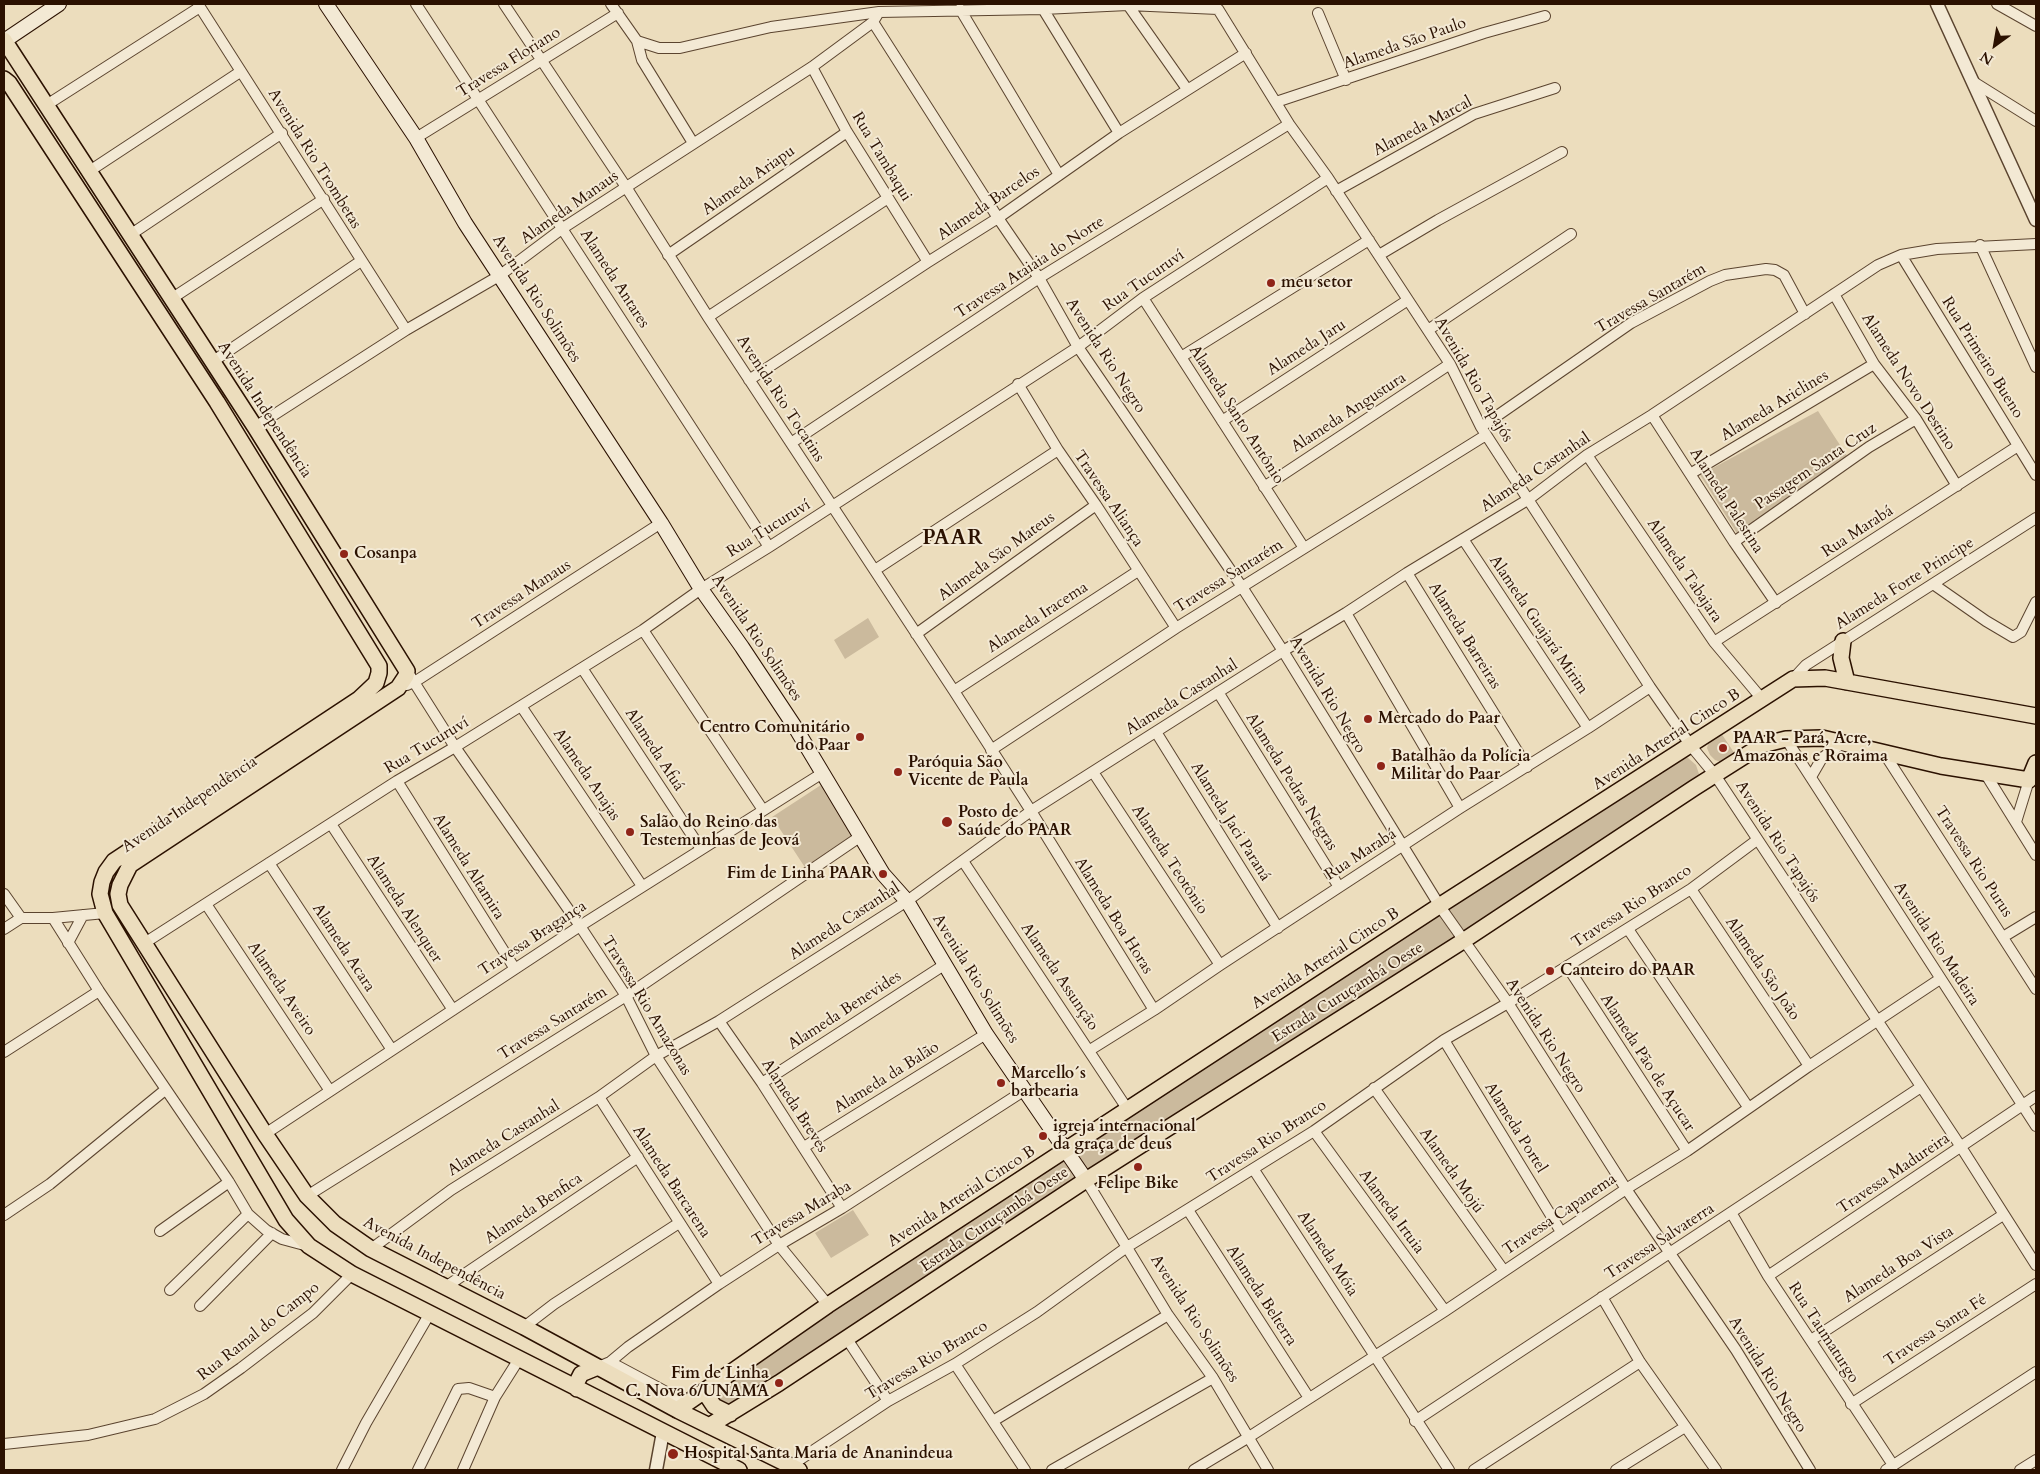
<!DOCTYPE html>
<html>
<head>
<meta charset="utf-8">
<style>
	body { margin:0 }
	#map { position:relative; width:2040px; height:1474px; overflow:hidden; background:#ecddbd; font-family:Cardo,serif }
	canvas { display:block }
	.frame { position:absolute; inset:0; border:5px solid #2b1100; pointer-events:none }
	.north { position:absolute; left:1970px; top:20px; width:50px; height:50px; -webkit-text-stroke:4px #f3e9d4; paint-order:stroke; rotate:212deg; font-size:14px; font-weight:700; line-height:20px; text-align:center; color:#2b1100 }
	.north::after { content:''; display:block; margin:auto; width:18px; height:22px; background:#2b1100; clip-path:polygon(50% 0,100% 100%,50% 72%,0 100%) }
</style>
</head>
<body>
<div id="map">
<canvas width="2040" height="1474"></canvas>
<div class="frame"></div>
<div class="north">N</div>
</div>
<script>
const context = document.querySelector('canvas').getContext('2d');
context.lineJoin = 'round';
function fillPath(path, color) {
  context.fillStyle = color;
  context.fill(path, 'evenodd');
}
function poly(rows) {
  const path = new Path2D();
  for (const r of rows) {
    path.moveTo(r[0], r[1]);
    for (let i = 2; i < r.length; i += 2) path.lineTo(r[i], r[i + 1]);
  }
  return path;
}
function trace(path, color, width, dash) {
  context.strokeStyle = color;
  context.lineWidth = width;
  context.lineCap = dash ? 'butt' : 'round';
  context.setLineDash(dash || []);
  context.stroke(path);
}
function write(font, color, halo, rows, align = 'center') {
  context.font = font + ' Cardo,serif';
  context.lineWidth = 4;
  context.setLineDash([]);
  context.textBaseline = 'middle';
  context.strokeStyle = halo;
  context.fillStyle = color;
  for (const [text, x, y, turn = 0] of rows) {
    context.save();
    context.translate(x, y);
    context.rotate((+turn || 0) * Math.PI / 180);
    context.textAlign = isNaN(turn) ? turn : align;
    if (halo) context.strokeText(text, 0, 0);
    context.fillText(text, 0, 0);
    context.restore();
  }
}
fillPath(poly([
	[1818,411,1849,459,1738,535,1700,475],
	[868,618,879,637,845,659,834,640],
	[1721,733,1735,754,1721,762,1715,760,1710,755,1707,748,1709,741],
	[1678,755,1687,757,1696,765,1699,774,1696,787,730,1414,704,1391],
	[821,785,856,838,806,869,772,817],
	[853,1210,869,1235,831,1258,815,1233]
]), '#cbba9d');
const minor = poly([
	[198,4,406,330],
	[416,4,769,547],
	[504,4,626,187,708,317,954,691,1031,811,1154,1010],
	[611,4,637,41,659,48,680,48,771,27,879,12,1043,9,1128,5,1218,9,1289,124,1328,178,1450,364,1481,427,1650,687,1691,746,1715,775,1961,1147,2036,1265],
	[1997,4,2036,26],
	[1128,5,1187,89],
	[960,9,1059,175],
	[1043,9,1119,133],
	[879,12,873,22,998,218,1039,278,1078,347,1242,587,1283,651,1441,908,1508,1003,1626,1189,1736,1350,1810,1470],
	[1318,13,1346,80],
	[637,41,642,60,693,143],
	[812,67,847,132,928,262],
	[1972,81,2036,121],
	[1276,102,1484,33,1545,16],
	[45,106,200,7],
	[416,138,618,13],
	[88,172,240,72],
	[1336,191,1474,114,1555,88],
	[130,235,282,133],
	[1980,245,2036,367],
	[668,255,847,132],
	[1379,255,1438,220,1562,152],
	[1901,255,2036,475],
	[1834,294,1874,364,1916,419,1957,486],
	[1143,298,1304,548],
	[171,299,324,199],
	[708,317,888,198],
	[1428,330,1571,234],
	[1181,357,1369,240],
	[212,362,361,261],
	[749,380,928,262,998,218,1119,133,1246,53],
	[1018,384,1058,450,1096,505,1176,628],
	[1652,415,1734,542,1776,603],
	[1222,421,1408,300],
	[255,427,406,330,499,276,563,228,812,67,873,22],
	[1481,427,1631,323,1710,281,1725,275,1766,269,1775,270,1784,275,1805,314],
	[791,443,1039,278,1289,124],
	[1587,455,1714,642,1762,699],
	[1690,474,1874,364],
	[1264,487,1450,364],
	[1463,539,1588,728],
	[1734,542,1869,447,1916,419],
	[875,570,1058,450],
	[1407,573,1527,767],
	[1933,584,1986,621,2013,637,2021,632,2036,602],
	[1346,613,1460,808],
	[643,630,763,810],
	[916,634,1096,505],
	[1714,642,2018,446],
	[582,668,701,849],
	[407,671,455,747,580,926,626,996,656,1056,779,1245,828,1305],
	[1793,679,1806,665,2036,518],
	[407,685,416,681,661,523],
	[954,691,1138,571],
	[1218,692,1339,887],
	[521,706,642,886],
	[1156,732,1278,928],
	[1786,739,2036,1126],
	[991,750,1176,628,1486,435],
	[1884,753,2036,989],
	[1093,772,1220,965],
	[1985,773,2036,855],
	[1811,777,1822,758,1843,743],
	[397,781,515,969],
	[2016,822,2029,780],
	[331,824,453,1010],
	[963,861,1128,1110],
	[269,863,392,1050],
	[1691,889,1809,1066],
	[4,894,21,918],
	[206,904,330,1091],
	[53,918,99,991,229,1182,248,1214,266,1230,282,1239,308,1246],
	[4,929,21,918,53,918,105,913],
	[1628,929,1748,1107],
	[2003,937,2036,917],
	[68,943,83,915],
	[143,944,397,781,455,747,643,630,701,589,769,547,1078,347,1143,298,1328,178],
	[1567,966,1687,1151],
	[719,1021,762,1083,842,1208],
	[1444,1040,1561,1232],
	[1090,1050,1154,1010,1220,965,1460,808,1588,728,1650,687],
	[4,1052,99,991],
	[762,1083,944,965],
	[1374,1088,1504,1271],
	[599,1097,719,1284],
	[1314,1131,1445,1311],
	[265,1134,580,926,821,774],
	[804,1147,986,1034],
	[1254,1170,1449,1470],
	[1086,1180,1168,1315,1213,1378,1268,1470],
	[307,1196,626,996,861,836],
	[1188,1210,1309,1398],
	[1732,1214,1768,1276,1893,1465],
	[4,1215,50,1184,165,1090],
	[160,1231,229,1182],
	[371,1249,451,1190,599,1097,656,1056,719,1021,907,901,1031,811,1283,651,1346,613,1407,573,1529,499,1587,455,1652,415,1878,265,1901,255,1937,249,2036,244],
	[1768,1276,2036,1096],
	[447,1286,638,1157],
	[170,1290,248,1214],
	[1602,1297,1640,1362,1716,1470],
	[200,1306,272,1233],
	[524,1327,554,1304,679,1223],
	[847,1339,888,1401],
	[1811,1340,2003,1215],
	[610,1362,687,1403],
	[955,1364,1025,1470],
	[598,1367,610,1362,628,1347,719,1284,779,1245,842,1208,1025,1090],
	[1851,1404,2036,1284],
	[993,1421,1168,1315],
	[1415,1421,1921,1087],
	[4,1444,88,1435,155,1419,204,1394,241,1368,313,1313,352,1274],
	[790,1466,888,1401,955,1364,1037,1312,1127,1247,1314,1131,1444,1040,1508,1003,1691,889,1757,840],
	[342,1470,366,1423,430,1313],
	[418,1470,458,1389,469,1388,495,1397],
	[463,1470,495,1397,519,1359],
	[1052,1470,1213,1378],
	[1194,1470,1249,1437,1445,1311,1626,1189,1687,1151,1809,1066,1940,979],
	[1474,1470,1640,1362],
	[1616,1470,1685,1427],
	[1886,1470,2036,1372],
	[2020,1470,2036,1460]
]);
const tertiary = poly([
	[1937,4,2036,220],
	[656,1470,663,1432]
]);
const secondary = poly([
	[326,4,416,138,465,223,661,523,701,589,742,647,795,727,883,874,907,901,986,1034,1086,1180],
	[4,41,59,4]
]);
const primary = poly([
	[4,40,255,427,407,671,406,676,398,688,130,865,120,885,118,894,120,905,265,1134,307,1196,335,1224,371,1249,524,1327,679,1411,799,1470],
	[4,79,9,83,217,402,379,666,379,673,376,683,359,699,114,861,106,872,102,882,100,894,105,913,286,1220,309,1246,352,1274,739,1470],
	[1843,641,1841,658,1847,682],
	[577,1389,577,1382,581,1374,598,1367],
	[704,1391,714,1406,730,1414],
	[677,1410,828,1305,1439,906,1793,679,1825,678,2036,716],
	[709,1426,779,1383,1086,1180,1463,941,1694,788,1762,745,1786,739,1822,738,1941,766,2029,780,2036,763]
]);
trace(minor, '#5b442f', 12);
trace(tertiary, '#5b442f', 15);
trace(secondary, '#2b1100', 16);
trace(primary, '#2b1100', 18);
trace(minor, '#f3e9d4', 10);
trace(tertiary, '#f3e9d4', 12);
trace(secondary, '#f3e9d4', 14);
trace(primary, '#ecddbd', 15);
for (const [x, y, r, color] of [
	[1271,283,5,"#8f2418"],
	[344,554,5,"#8f2418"],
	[1368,719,5,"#8f2418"],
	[860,737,5,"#8f2418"],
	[1723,748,5,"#8f2418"],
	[1381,766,5,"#8f2418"],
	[898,772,5,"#8f2418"],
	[947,822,6,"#8f2418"],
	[630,832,5,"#8f2418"],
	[883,874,5,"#8f2418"],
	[1550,971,5,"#8f2418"],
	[1001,1083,5,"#8f2418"],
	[1043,1136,5,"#8f2418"],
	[1138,1167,5,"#8f2418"],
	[779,1383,5,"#8f2418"],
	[673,1454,6,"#8f2418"]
]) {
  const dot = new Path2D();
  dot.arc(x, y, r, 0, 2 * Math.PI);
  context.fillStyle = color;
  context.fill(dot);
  trace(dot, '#f3e9d4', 2);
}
write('16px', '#2b1100', '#f3e9d4', [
	["Alameda São Paulo",1405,44,-19],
	["Travessa Floriano",509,63,-32],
	["Alameda Marcal",1423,127,-28],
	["Rua Tambaqui",881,157,59],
	["Avenida Rio Trombetas",314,159,58],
	["Alameda Ariapu",749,181,-35],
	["Alameda Barcelos",989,204,-34],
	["Alameda Manaus",570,208,-35],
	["Travessa Ataiaia do Norte",1030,268,-33],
	["Alameda Antares",614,279,57],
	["Rua Tucuruví",1144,281,-35],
	["Avenida Rio Solimões",536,299,57],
	["Travessa Santarém",1651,299,-30],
	["Alameda Jaru",1307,348,-33],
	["Avenida Rio Negro",1105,356,57],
	["Rua Primeiro Bueno",1982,358,58],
	["Avenida Rio Tapajós",1473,380,60],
	["Alameda Novo Destino",1908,382,57],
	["Avenida Rio Tocatins",780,399,57],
	["Alameda Ariclines",1775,406,-31],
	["Avenida Independência",264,410,57],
	["Alameda Angustura",1349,413,-33],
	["Alameda Santo Antônio",1236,415,57],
	["Passagem Santa Cruz",1816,467,-34],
	["Alameda Castanhal",1536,473,-34],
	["Travessa Aliança",1108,499,56],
	["Alameda Palestina",1726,501,57],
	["Rua Tucuruví",769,529,-32],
	["Rua Marabá",1858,532,-33],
	["Alameda São Mateus",997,557,-36],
	["Alameda Tabajara",1684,571,56],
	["Travessa Santarém",1229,577,-32],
	["Alameda Forte Principe",1905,584,-32],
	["Travessa Manaus",522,595,-33],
	["Alameda Iracema",1038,618,-33],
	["Alameda Guajará Mirim",1538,625,56],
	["Alameda Barreiras",1464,636,58],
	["Avenida Rio Solimões",756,638,56],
	["Avenida Rio Negro",1327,695,59],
	["Alameda Castanhal",1182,698,-32],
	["Avenida Arterial Cinco B",1667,740,-33],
	["Rua Tucuruví",427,746,-31],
	["Alameda Afuá",654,750,57],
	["Alameda Anajas",586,775,56],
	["Alameda Pedras Negras",1291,782,58],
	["Avenida Independência",190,805,-34],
	["Alameda Jaci Paraná",1230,822,58],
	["Avenida Rio Tapajós",1777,842,57],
	["Rua Marabá",1361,855,-33],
	["Alameda Teotônio",1169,860,57],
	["Travessa Rio Purus",1973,862,57],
	["Alameda Altamira",468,867,58],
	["Travessa Rio Branco",1632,907,-33],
	["Alameda Alenquer",404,909,57],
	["Alameda Boa Horas",1113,916,58],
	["Alameda Castanhal",845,922,-33],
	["Travessa Bragança",533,939,-33],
	["Avenida Rio Madeira",1936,944,57],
	["Alameda Acara",343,948,57],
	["Avenida Arterial Cinco B",1326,959,-33],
	["Alameda São João",1762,969,56],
	["Alameda Assunção",1059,977,56],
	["Avenida Rio Solimões",975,979,58],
	["Alameda Aveiro",281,989,56],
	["Estrada Curuçambá Oeste",1348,993,-32],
	["Travessa Rio Amazonas",646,1006,59],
	["Alameda Benevides",845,1011,-33],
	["Travessa Santarém",553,1024,-32],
	["Avenida Rio Negro",1545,1036,57],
	["Alameda Pão de Açucar",1647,1063,57],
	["Alameda da Balão",887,1078,-32],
	["Alameda Breves",794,1106,57],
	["Alameda Portel",1515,1128,58],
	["Alameda Castanhal",504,1139,-32],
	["Travessa Rio Branco",1267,1142,-33],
	["Alameda Mojú",1451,1171,55],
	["Travessa Madureira",1894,1174,-34],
	["Alameda Barcarena",671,1182,57],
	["Avenida Arterial Cinco B",962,1197,-33],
	["Alameda Benfica",534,1209,-34],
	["Alameda Irtuia",1391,1212,54],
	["Travessa Maraba",802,1214,-31],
	["Travessa Capanema",1560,1215,-34],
	["Estrada Curuçambá Oeste",995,1220,-34],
	["Travessa Salvaterra",1660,1242,-33],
	["Alameda Móia",1327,1254,57],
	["Avenida Independência",434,1259,28],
	["Alameda Boa Vista",1899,1265,-33],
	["Alameda Belterra",1261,1296,57],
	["Avenida Rio Solimões",1194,1319,57],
	["Travessa Santa Fé",1936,1331,-33],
	["Rua Ramal do Campo",259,1332,-38],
	["Rua Taumaturgo",1823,1333,57],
	["Travessa Rio Branco",927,1361,-31],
	["Avenida Rio Negro",1767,1375,58]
]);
write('bold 16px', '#2b1100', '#f3e9d4', [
	["meu setor",1281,283],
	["Cosanpa",354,554],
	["Mercado do Paar",1378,719],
	["Centro Comunitário",850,728,"right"],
	["do Paar",850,746,"right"],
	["PAAR - Pará, Acre,",1733,739],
	["Amazonas e Roraima",1733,757],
	["Batalhão da Polícia",1391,757],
	["Militar do Paar",1391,775],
	["Paróquia São",908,763],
	["Vicente de Paula",908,781],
	["Posto de",958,813],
	["Saúde do PAAR",958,831],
	["Salão do Reino das",640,823],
	["Testemunhas de Jeová",640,841],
	["Fim de Linha PAAR",873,874,"right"],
	["Canteiro do PAAR",1560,971],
	["Marcello´s",1011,1074],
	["barbearia",1011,1092],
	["igreja internacional",1053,1127],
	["da graça de deus",1053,1145],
	["Felipe Bike",1138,1184,"center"],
	["Fim de Linha",769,1374,"right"],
	["C. Nova 6/UNAMA",769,1392,"right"],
	["Hospital Santa Maria de Ananindeua",684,1454]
], 'left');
context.letterSpacing = '1px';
write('bold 21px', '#2b1100', '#f3e9d4', [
	["PAAR",953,539]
]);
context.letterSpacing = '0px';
</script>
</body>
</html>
